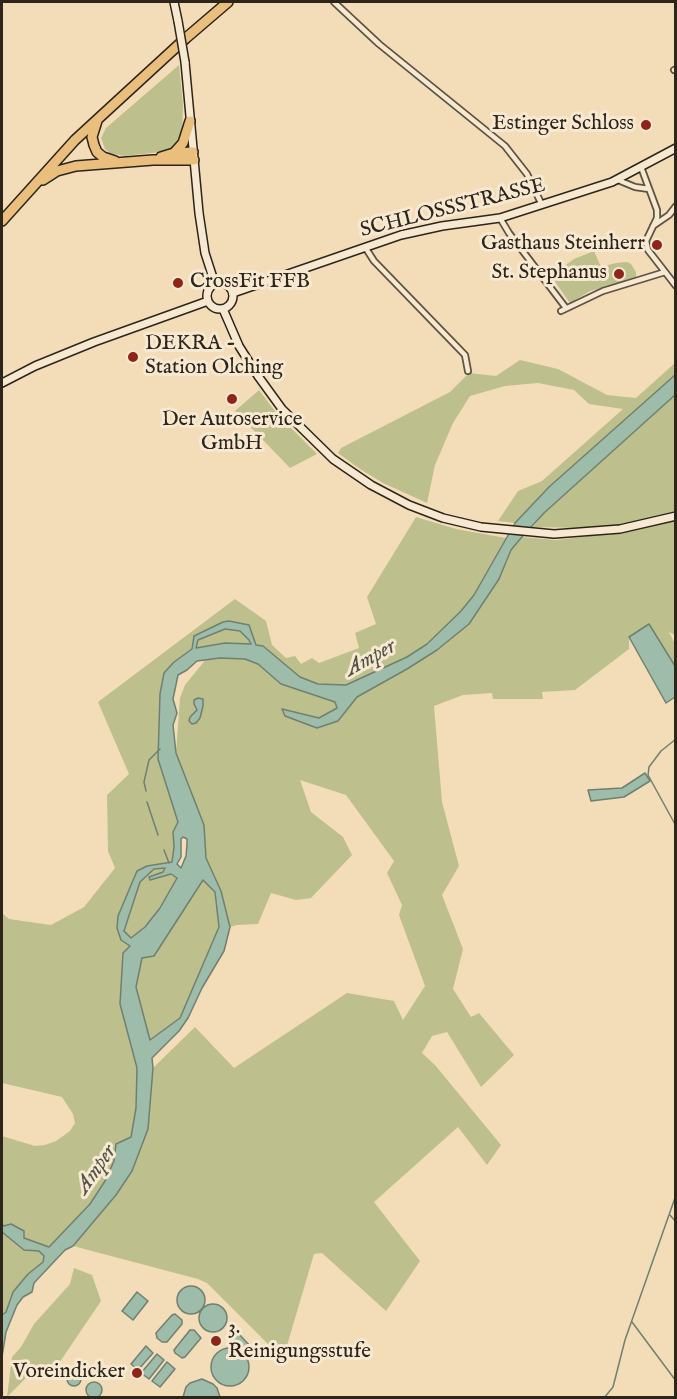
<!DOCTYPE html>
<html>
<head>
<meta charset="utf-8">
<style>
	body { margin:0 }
	#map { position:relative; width:677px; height:1399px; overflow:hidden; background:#f3dcb8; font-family:"IM FELL English",serif }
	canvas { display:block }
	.frame { position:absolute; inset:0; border:3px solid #2d251a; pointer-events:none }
</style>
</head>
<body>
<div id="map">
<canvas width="677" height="1399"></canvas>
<div class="frame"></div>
</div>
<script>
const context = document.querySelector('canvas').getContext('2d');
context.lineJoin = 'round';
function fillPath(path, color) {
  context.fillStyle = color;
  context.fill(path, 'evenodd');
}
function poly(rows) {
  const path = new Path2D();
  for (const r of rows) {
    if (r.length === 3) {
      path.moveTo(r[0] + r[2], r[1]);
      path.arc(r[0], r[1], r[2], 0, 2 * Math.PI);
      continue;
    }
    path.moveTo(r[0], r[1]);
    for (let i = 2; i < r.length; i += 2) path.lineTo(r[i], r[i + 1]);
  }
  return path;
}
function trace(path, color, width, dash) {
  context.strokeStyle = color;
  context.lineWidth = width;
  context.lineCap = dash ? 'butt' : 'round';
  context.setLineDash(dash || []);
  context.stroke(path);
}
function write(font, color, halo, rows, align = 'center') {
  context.font = font + ' "IM FELL English",serif';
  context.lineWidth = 6;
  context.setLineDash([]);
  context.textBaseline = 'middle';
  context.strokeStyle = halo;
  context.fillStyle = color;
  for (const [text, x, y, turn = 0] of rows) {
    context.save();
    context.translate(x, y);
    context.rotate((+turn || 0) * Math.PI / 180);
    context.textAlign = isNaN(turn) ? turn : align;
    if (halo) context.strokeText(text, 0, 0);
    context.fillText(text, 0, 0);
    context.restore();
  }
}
fillPath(poly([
	[179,65,183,105,182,137,178,146,170,151,124,156,110,153,105,149,101,138,106,128],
	[594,251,601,267,616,263,627,262,631,264,636,272,636,280,590,291,570,303,551,276,574,259],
	[520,360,558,369,607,395,636,398,675,363,675,375,549,487,515,523,498,521,518,491,542,481,623,409,589,404,574,390,538,383,505,386,470,396,453,423,435,465,427,503,383,483,360,469,338,453,341,448,450,392,469,373,496,376],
	[259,390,277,414,317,454,290,468,235,411],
	[675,395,675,513,630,523,586,528,533,527,544,513],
	[416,517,456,529,506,538,474,595,461,611,427,643,407,657,346,685,318,684,300,677,263,646,225,643,190,650,174,662,159,738,158,758,178,822,173,832,174,847,172,862,147,866,124,901,118,916,117,928,130,946,124,1021,137,1068,136,1108,131,1137,117,1144,114,1161,105,1181,90,1204,49,1247,43,1262,28,1274,13,1292,6,1312,2,1315,2,1136,35,1146,45,1145,56,1141,70,1131,75,1123,73,1114,62,1097,2,1083,2,913,9,919,51,925,84,907,115,868,108,851,107,795,129,774,98,702,235,599,266,621,272,645,286,658,295,656,301,664,312,658,319,663,359,648,355,633,376,624,367,597],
	[675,520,675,635,669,632,675,644,675,666,649,624,629,637,629,649,575,690,542,692,543,699,493,699,492,693,463,695,434,706,442,802,459,866,442,895,463,949,453,989,471,1017,479,1013,514,1055,481,1087,447,1032,432,1036,422,1053,435,1065,501,1145,487,1165,458,1127,374,1202,420,1261,386,1311,322,1253,314,1254,283,1359,207,1283,198,1279,73,1246,116,1195,148,1129,153,1068,195,1027,234,1068,347,993,394,1001,403,1020,425,986,399,915,402,905,387,873,394,861,346,795,300,780,311,812,343,837,352,855,311,898,296,900,271,893,258,924,237,925,230,927,221,891,206,858,204,825,176,753,180,698,185,685,198,669,206,659,220,658,245,659,258,664,281,684,335,702,337,708,319,718,297,712,285,716,317,728,338,721,357,697,407,669,437,650,469,624,507,562,511,550,521,537,556,540,631,531],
	[165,868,163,872,178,878,160,908,145,927,131,938,124,931,140,882,154,869],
	[203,880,215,892,219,927,180,1018,150,1040,136,987,142,958,154,956],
	[74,1268,92,1275,101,1301,49,1378,36,1368,7,1397,12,1357,21,1347,34,1324,70,1284]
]), '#bdc08d');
const water = poly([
	[675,375,675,395,544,513,521,538,511,550,499,579,469,624,437,650,407,669,357,697,338,721,317,728,285,716,282,709,319,718,337,708,335,702,281,684,258,664,245,659,220,658,197,661,187,670,178,675,173,699,177,713,173,725,176,753,204,825,206,858,221,891,230,927,224,951,202,988,188,1018,179,1031,152,1058,153,1068,148,1129,132,1171,116,1195,73,1246,65,1250,34,1283,32,1292,23,1297,17,1305,6,1332,2,1357,2,1315,6,1312,13,1292,28,1274,43,1262,44,1256,39,1251,24,1250,2,1232,2,1224,4,1226,11,1224,24,1231,24,1238,49,1247,90,1204,105,1181,114,1161,116,1144,131,1137,136,1108,137,1068,120,1004,123,953,130,946,121,940,117,928,118,916,137,871,147,866,172,862,174,847,173,832,178,822,158,759,160,694,164,673,174,662,192,649,194,636,223,622,229,621,249,625,256,645,263,646,300,677,318,684,346,685,407,657,427,644,461,611,474,595,515,523,549,487,675,375],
	[225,629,240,631,249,640,251,644,225,643,196,648,198,640,225,629],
	[183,837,187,839,187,845,186,856,181,868,177,864,181,857,181,839,183,837],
	[165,868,163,872,149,877,150,880,171,874,177,878,160,908,145,927,131,938,124,931,140,882,154,869,165,868],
	[203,880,215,892,219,927,180,1018,150,1040,136,987,142,958,154,956,203,880],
	[649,624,675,666,675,697,666,703,629,637,649,624],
	[198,698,203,699,203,706,200,718,196,723,192,724,189,721,190,717,197,710,194,704,194,700,198,698],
	[645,773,650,781,624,797,591,801,588,790,622,788,645,773],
	[191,1300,14],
	[137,1292,148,1301,133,1320,122,1311,137,1292],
	[213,1318,14],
	[175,1314,182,1320,182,1324,167,1342,162,1342,157,1338,156,1333,172,1315,175,1314],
	[190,1330,194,1330,201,1338,185,1357,182,1358,175,1353,174,1350,190,1330],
	[232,1331,237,1332,252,1348,257,1354,256,1358,247,1354,242,1347,230,1342,229,1336,232,1331],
	[146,1346,153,1353,138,1370,131,1364,146,1346],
	[230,1367,19],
	[157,1354,164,1360,149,1379,141,1373,157,1354],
	[167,1362,175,1369,160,1387,152,1381,167,1362],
	[74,1379,7],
	[202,1379,213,1384,217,1388,220,1397,183,1397,186,1387,190,1383,202,1379],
	[94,1390,8]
]);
fillPath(water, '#9dbca9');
trace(water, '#708070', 1.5);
trace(poly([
	[676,739,661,751,649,767,648,775,676,826],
	[146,791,144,782,149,760,160,749],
	[147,802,158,835],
	[164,850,169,863],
	[670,1215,676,1222],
	[632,1322,676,1381],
	[604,1398,613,1387,625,1340,676,1195]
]), '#708070', 1.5);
const street = poly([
	[334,2,379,44,505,146,527,174,542,205],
	[674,70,676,69],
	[641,167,657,210,657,218,646,241,648,250,676,286],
	[618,180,635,187,649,189],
	[500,218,509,233,566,308],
	[653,226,669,215,676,206],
	[365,247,374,261,465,355,468,371],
	[561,311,603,291,665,272]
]);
const secondary = poly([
	[174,2,178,21],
	[185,62,199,213,205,253,215,284],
	[220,296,13],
	[233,293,401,235,442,226,500,218,612,182,676,148],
	[223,309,239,346,258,376,282,409,333,459,371,485,409,505,443,518,481,527,554,534,620,529,676,516],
	[2,383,35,366,94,342,208,301]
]);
const highway = poly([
	[97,121,92,137,94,145,97,152,103,157,115,161],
	[174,153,183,143,190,121],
	[161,157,174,153,193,152],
	[43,180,57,171,76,166,153,160,194,160],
	[2,221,75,140,186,38,228,2]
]);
trace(street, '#5e5342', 8);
trace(secondary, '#2d251a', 10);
trace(highway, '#2d251a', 12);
trace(street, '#f7e8d1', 4.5);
trace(secondary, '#f7e8d1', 7);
trace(highway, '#eabe7c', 9);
const secondaryBridge = poly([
	[178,21,185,62]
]);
trace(secondaryBridge, '#2d251a', 10, []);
trace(secondaryBridge, '#f7e8d1', 7);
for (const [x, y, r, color] of [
	[646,125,6,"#8f2418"],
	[657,245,6,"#8f2418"],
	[619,274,6,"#8f2418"],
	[178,283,6,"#8f2418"],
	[133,357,6,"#8f2418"],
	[232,399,6,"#8f2418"],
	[216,1341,6,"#8f2418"],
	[137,1373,6,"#8f2418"]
]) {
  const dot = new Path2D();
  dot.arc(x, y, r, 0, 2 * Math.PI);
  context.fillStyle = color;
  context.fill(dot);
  trace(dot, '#f7e8d1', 2);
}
write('21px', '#2d251a', '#f7e8d1', [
	["Estinger Schloss",634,125],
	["Gasthaus Steinherr",645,245],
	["St. Stephanus",607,274],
	["CrossFit FFB",190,283,"left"],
	["DEKRA -",145,345,"left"],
	["Station Olching",145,369,"left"],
	["Der Autoservice",232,421,"center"],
	["GmbH",232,445,"center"],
	["3.",228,1329,"left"],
	["Reinigungsstufe",228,1353,"left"],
	["Voreindicker",125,1373]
], 'right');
write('21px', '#2d251a', '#f7e8d1', [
	["SCHLOSSSTRASSE",453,209,-14]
]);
write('italic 22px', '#4f5245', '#f7e8d1', [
	["Amper",371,659,-29],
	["Amper",97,1170,-55]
]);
</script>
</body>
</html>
